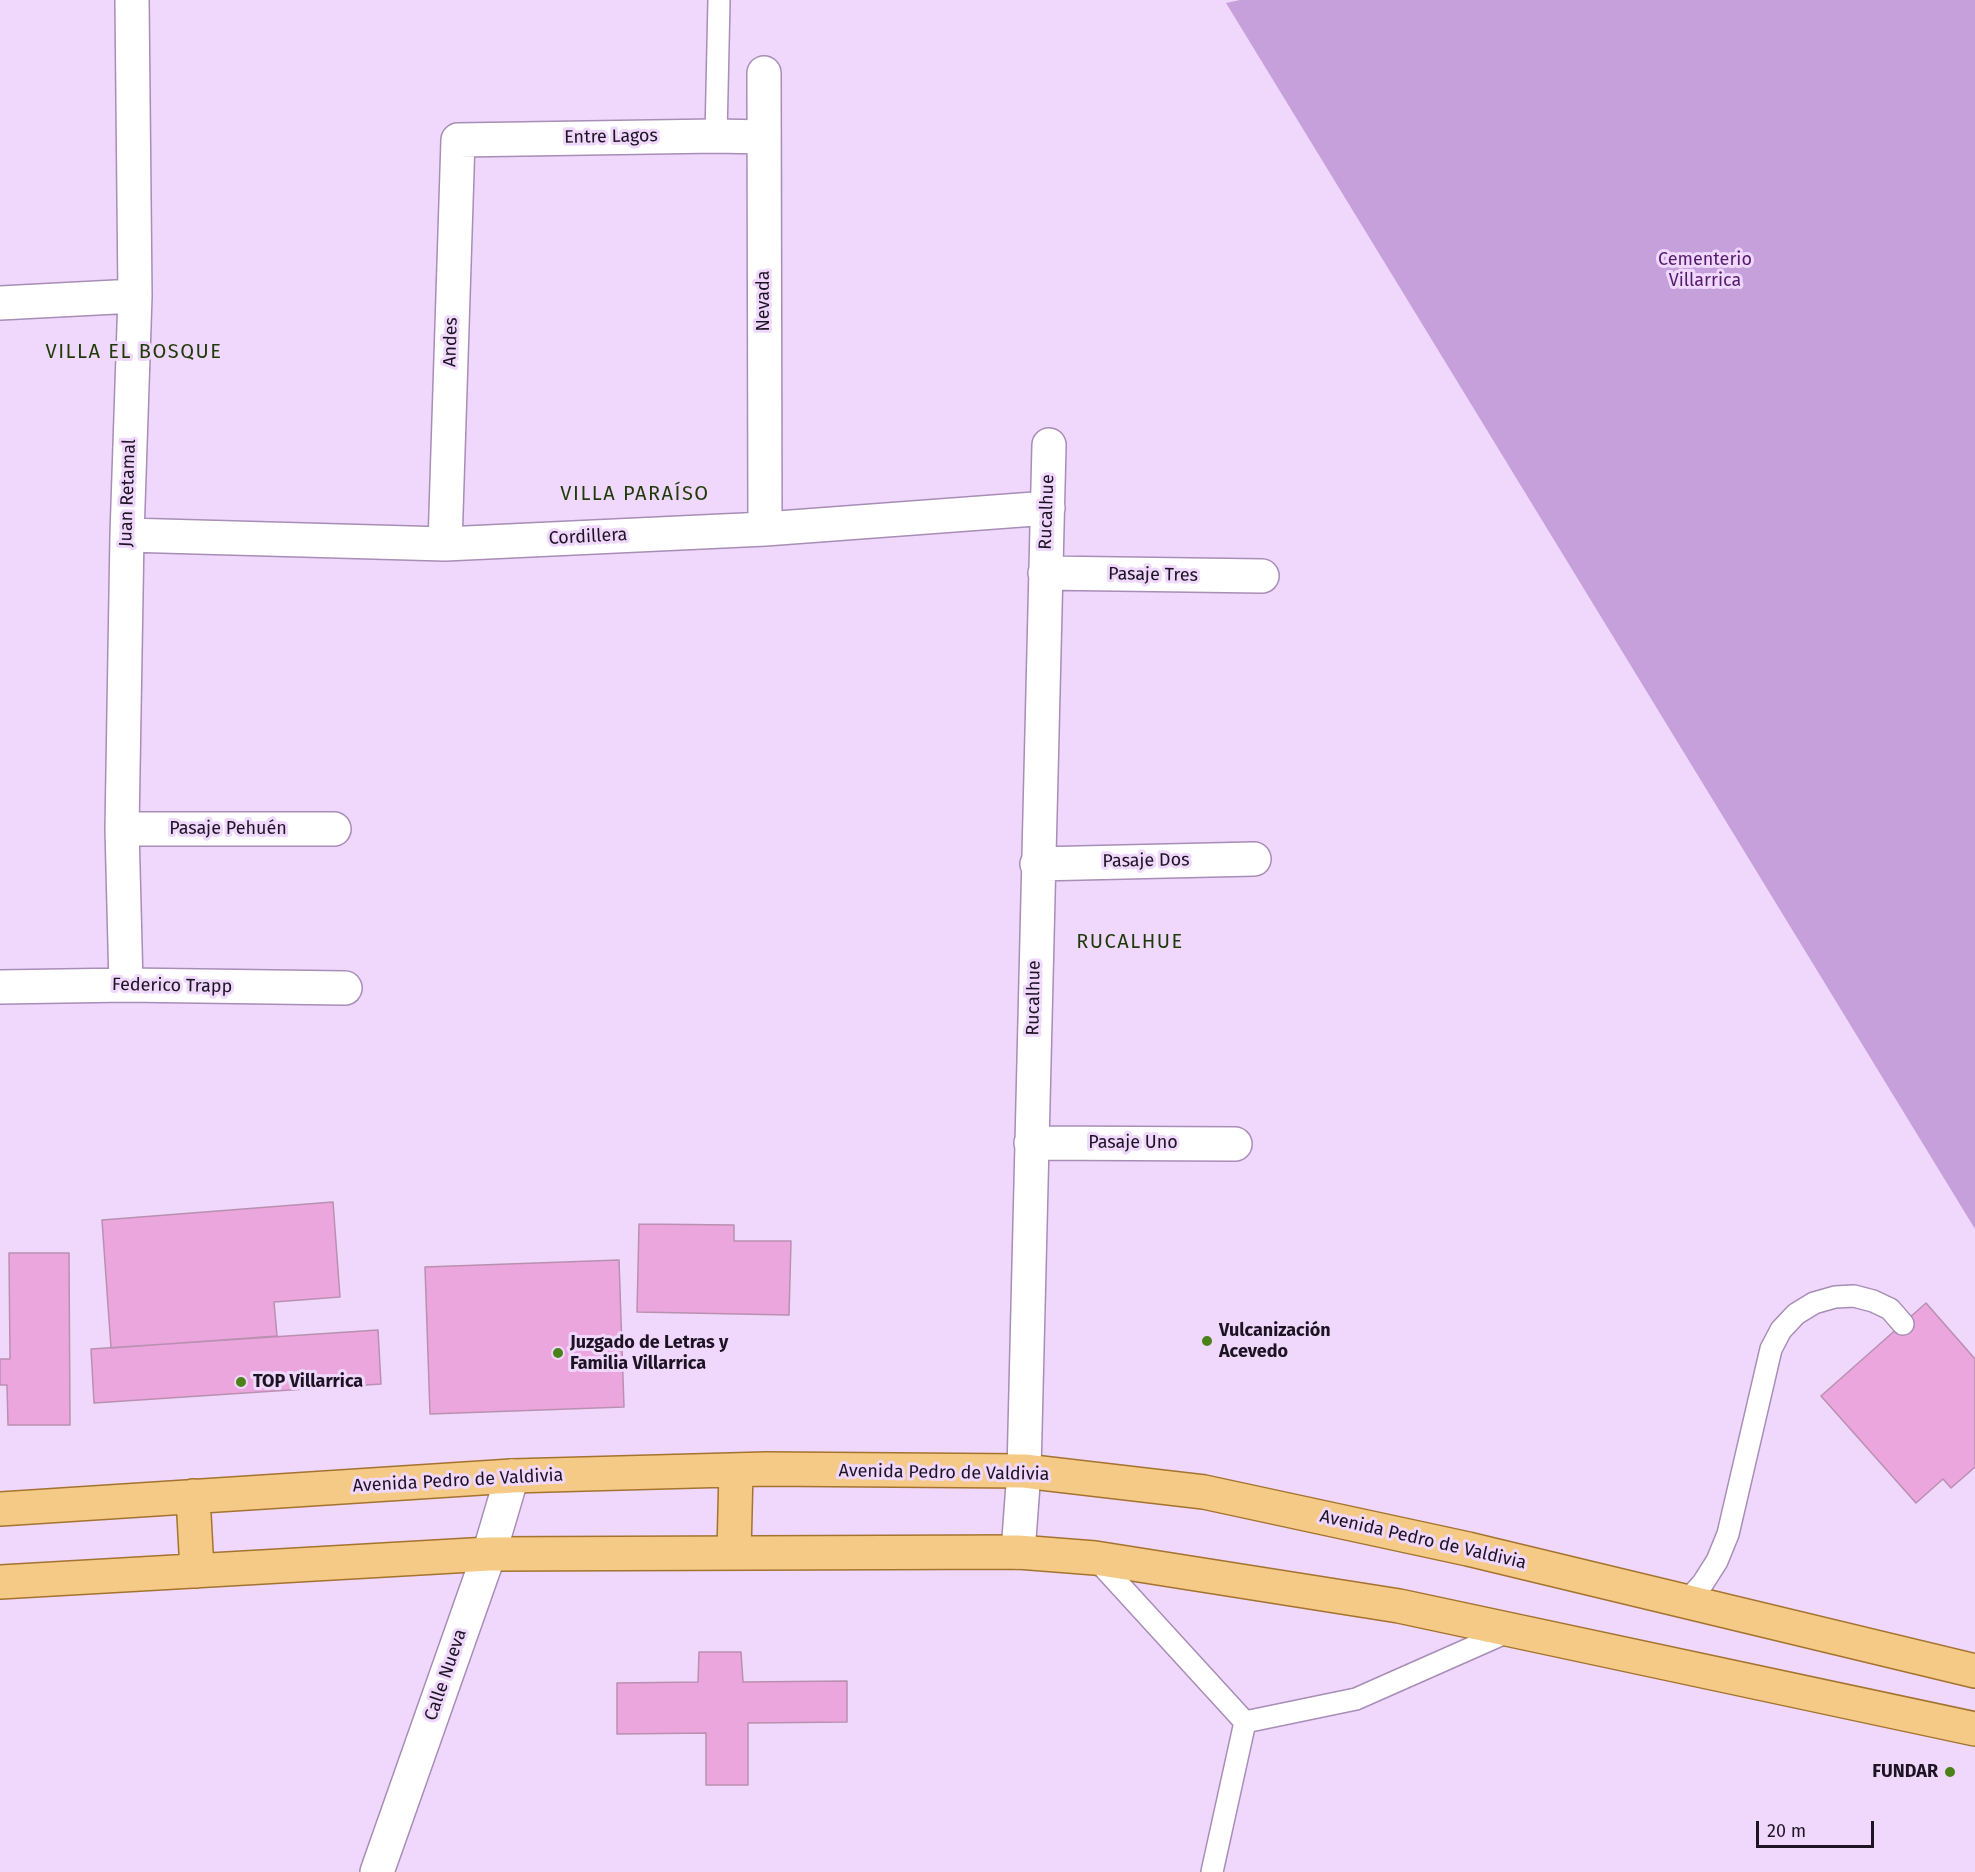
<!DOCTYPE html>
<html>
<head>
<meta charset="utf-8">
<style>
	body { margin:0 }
	#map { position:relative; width:1975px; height:1872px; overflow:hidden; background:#efd8fc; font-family:"Fira Sans",sans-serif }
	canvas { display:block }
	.scale { position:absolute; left:1756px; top:1821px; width:118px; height:27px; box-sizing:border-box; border:3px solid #1d1322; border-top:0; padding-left:8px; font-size:18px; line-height:21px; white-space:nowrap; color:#1d1322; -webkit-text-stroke:4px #efd8fc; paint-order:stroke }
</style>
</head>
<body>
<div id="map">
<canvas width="1975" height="1872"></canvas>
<div class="scale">20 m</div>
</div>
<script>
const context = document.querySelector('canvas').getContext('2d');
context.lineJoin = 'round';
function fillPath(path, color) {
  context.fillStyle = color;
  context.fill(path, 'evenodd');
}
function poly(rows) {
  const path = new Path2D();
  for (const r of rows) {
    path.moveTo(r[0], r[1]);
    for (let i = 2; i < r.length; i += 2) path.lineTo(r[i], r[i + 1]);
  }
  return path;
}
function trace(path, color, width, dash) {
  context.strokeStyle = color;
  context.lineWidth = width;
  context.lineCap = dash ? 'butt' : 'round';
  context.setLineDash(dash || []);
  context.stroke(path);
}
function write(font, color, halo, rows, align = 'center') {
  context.font = font + ' "Fira Sans",sans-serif';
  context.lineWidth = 6;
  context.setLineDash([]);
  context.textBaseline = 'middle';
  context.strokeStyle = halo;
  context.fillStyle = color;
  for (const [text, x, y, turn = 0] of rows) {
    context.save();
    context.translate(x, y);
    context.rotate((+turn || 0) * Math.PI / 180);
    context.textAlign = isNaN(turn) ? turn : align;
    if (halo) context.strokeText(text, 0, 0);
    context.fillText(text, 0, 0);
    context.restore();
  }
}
fillPath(poly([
	[1240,0,1975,0,1975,1229,1226,3]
]), '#c6a0da');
const building = poly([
	[333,1202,340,1297,274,1302,277,1336,111,1348,102,1220,333,1202],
	[639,1224,734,1225,734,1241,791,1241,789,1315,637,1312,639,1224],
	[9,1253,69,1253,70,1425,8,1425,7,1385,0,1385,0,1359,10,1359,9,1253],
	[619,1260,624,1407,430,1414,425,1267,619,1260],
	[1926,1303,1975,1359,1975,1467,1951,1488,1943,1479,1916,1503,1821,1396,1926,1303],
	[378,1330,381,1384,94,1403,91,1349,378,1330],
	[699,1652,741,1652,743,1682,847,1681,847,1722,748,1723,748,1785,706,1785,706,1733,617,1734,617,1683,698,1682,699,1652]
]);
fillPath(building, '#eca6de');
trace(building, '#b990b0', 1.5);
const service = poly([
	[716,136,719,0],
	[1095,1558,1245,1722,1356,1699,1512,1630],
	[1686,1602,1703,1583,1717,1561,1728,1534,1771,1349,1781,1330,1796,1314,1814,1303,1835,1297,1854,1296,1873,1301,1890,1309,1903,1324],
	[1212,1872,1245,1722]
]);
const minor = poly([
	[764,73,765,529],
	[0,303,135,296],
	[127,535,445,544,765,529,1048,508],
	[445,544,458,140,716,136,764,137],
	[1045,573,1262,576],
	[122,829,334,829],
	[1037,864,1254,859],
	[126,985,122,829,127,535,135,296,132,0],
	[0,987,126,985,345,988],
	[1031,1143,1235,1144],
	[1018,1552,1024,1471,1049,445],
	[377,1872,489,1554,512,1476]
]);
const primary = poly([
	[193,1496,197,1571],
	[0,1509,512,1476,766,1469,1024,1471,1204,1492,1468,1549,1975,1671],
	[734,1553,736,1470],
	[0,1582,489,1554,1018,1552,1095,1558,1399,1606,1975,1729]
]);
trace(service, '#a88db6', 24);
trace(minor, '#a88db6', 36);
trace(primary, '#a4732e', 36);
trace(service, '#fff', 21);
trace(minor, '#fff', 33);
trace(primary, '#f4ca86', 33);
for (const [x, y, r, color] of [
	[1207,1341,6,"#4a8119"],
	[558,1353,6,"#4a8119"],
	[241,1382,6,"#4a8119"],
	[1950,1772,6,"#4a8119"]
]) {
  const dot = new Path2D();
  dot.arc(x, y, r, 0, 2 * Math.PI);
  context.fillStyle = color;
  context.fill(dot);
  trace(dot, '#efd8fc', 2);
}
write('18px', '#1d1322', '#efd8fc', [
	["Entre Lagos",611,137,-1],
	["Nevada",764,301,-90],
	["Andes",451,342,-88],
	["Juan Retamal",128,493,-88],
	["Rucalhue",1047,512,-88],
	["Cordillera",588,537,-3],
	["Pasaje Tres",1153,575,1],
	["Pasaje Pehuén",228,829],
	["Pasaje Dos",1146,861,-1],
	["Federico Trapp",172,986,1],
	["Rucalhue",1034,998,-89],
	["Pasaje Uno",1133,1143],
	["Avenida Pedro de Valdivia",944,1473,1],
	["Avenida Pedro de Valdivia",458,1481,-3],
	["Avenida Pedro de Valdivia",1423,1540,13],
	["Calle Nueva",446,1675,-71]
]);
write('18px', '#541b6c', '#efd8fc', [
	["Cementerio",1705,260],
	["Villarrica",1705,281]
]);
write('bold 18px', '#1d1322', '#efd8fc', [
	["Vulcanización",1219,1331],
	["Acevedo",1219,1352],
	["Juzgado de Letras y",570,1343],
	["Familia Villarrica",570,1364],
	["TOP Villarrica",253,1382],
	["FUNDAR",1938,1772,"right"]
], 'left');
context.letterSpacing = '1.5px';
write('20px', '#1f3a09', '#efd8fc', [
	["VILLA EL BOSQUE",134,352],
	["VILLA PARAÍSO",635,494],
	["RUCALHUE",1130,942]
]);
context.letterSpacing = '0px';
</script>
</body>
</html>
